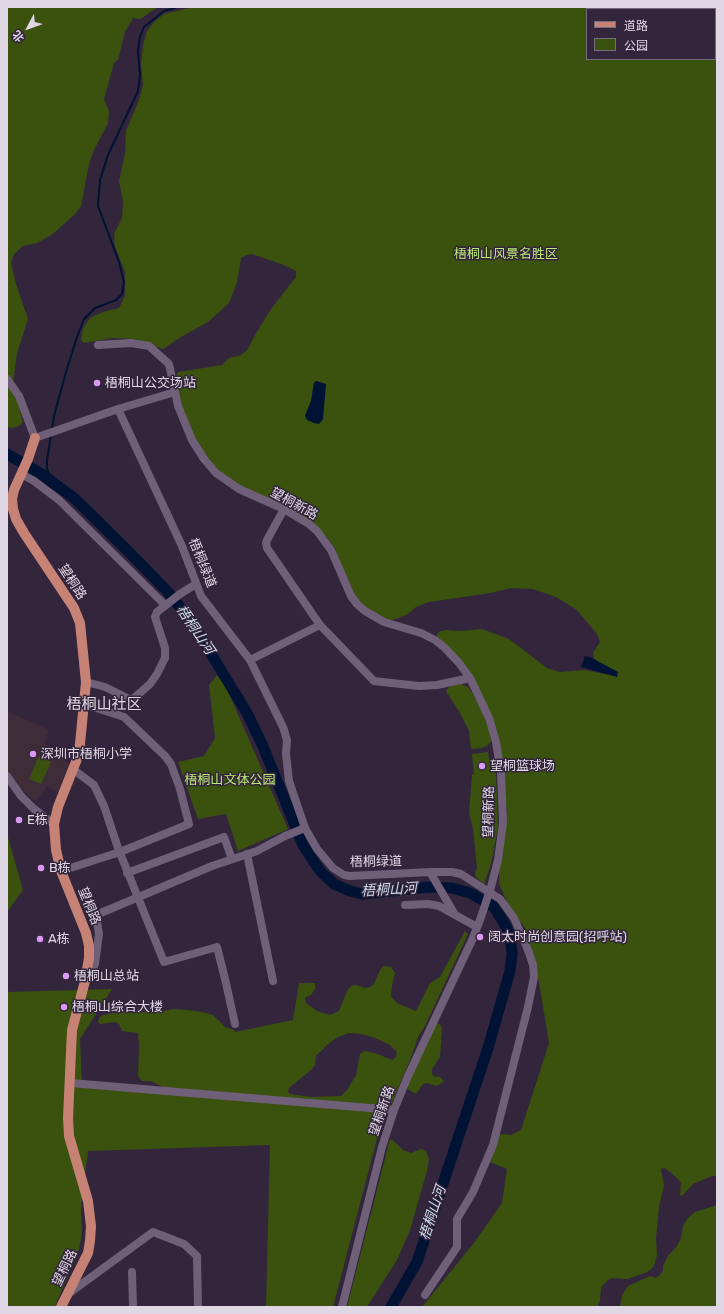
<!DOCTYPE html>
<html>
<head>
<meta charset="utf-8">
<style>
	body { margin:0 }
	#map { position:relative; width:724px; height:1314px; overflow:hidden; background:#33253b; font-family:Rubik,"Noto Sans SC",sans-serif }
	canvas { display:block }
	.frame { position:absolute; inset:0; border:8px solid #e0d7e5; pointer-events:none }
	.legend { position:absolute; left:586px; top:8px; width:130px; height:52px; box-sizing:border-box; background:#33253b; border:1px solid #786c7f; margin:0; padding:5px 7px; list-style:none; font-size:12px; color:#e0d7e5 }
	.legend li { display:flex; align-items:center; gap:8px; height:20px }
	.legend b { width:20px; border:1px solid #786c7f }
	.north { position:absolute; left:8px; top:8px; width:40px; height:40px; -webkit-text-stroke:3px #33253b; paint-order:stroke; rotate:229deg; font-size:11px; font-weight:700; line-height:16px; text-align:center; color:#e0d7e5 }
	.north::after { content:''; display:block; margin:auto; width:14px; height:18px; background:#e0d7e5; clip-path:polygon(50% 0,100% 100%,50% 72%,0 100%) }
</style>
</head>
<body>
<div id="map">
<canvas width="724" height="1314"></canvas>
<div class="frame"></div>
<ul class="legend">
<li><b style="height:5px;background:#c58275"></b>道路</li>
<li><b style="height:11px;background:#3b520e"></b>公园</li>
</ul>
<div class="north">北</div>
</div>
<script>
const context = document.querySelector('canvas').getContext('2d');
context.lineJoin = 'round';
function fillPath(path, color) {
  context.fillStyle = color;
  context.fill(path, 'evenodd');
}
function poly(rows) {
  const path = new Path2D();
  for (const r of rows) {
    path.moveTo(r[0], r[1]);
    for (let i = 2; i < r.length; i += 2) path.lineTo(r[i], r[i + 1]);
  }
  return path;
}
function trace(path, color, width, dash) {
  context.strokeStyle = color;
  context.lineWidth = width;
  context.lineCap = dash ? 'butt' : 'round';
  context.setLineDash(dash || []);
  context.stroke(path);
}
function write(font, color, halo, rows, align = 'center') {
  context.font = font + ' Rubik,"Noto Sans SC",sans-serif';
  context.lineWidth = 3;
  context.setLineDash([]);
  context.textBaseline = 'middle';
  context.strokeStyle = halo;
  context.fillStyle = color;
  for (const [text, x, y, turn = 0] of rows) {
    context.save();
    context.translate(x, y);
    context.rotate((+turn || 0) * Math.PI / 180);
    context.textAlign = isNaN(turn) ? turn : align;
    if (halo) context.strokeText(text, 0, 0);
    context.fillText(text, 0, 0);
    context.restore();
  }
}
fillPath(poly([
	[7,711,49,730,45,744,72,765,61,795,47,786,36,802,20,788,7,770]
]), '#3e2d38');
fillPath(poly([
	[7,7,158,7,140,19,133,18,125,32,118,60,114,63,104,99,109,111,108,123,94,150,89,164,81,206,75,214,53,234,37,243,23,246,14,254,11,263,16,284,28,319,17,353,13,383,23,422,19,426,12,428,7,427],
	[193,7,717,7,717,1176,712,1176,693,1184,682,1196,680,1195,681,1183,676,1177,669,1171,664,1168,661,1169,664,1185,659,1207,656,1238,657,1255,654,1266,650,1270,645,1273,627,1279,613,1278,608,1280,601,1287,600,1301,597,1307,422,1307,474,1243,502,1203,507,1169,490,1162,499,1134,511,1135,521,1130,549,1043,539,982,525,928,508,905,499,883,499,868,507,810,496,729,470,674,437,638,437,634,440,631,446,630,461,631,482,629,509,639,547,668,560,672,585,670,604,674,618,672,597,662,594,658,593,653,600,642,597,634,577,610,556,597,533,589,511,588,491,593,429,602,416,607,408,614,399,618,388,621,372,615,351,596,335,548,325,535,224,477,199,448,181,408,175,378,178,372,222,365,229,358,241,355,245,352,248,349,255,335,271,309,296,277,296,271,284,265,252,254,247,255,241,258,237,282,229,303,208,322,181,337,163,349,134,339,112,338,84,343,81,340,83,328,91,317,106,311,119,308,125,296,125,272,115,246,114,234,122,218,123,201,119,181,125,153,126,131,139,100,143,85,141,65,143,45,147,31,155,21,164,14],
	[587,9,715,9,715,59,587,59],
	[316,381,326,384,322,422,305,416,311,401,314,383],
	[217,675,226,687,288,829,238,851,226,814,198,819,178,762,204,756,215,738,209,685],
	[461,684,468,687,474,696,482,712,490,733,491,741,488,745,482,748,471,749,469,731,460,713,446,691,448,688,450,686],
	[488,752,490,767,496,774,498,827,491,864,484,884,476,877,475,873,477,868,473,828,469,813,472,775,474,774,472,754],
	[39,756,51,762,41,784,29,779],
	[7,834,23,890,7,912],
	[465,931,468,934,425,1026,418,1037,412,1055,390,1107,163,1087,151,1081,142,1081,138,1076,139,1046,138,1033,122,1031,119,1024,115,1022,100,1024,98,1022,99,1018,103,1015,119,1012,159,1012,173,1009,188,1010,203,1012,213,1015,225,1027,234,1030,235,1032,293,1020,299,983,315,983,315,989,311,995,305,998,306,1003,317,1011,330,1015,339,1011,347,991,351,986,356,985,365,988,370,987,374,984,380,970,383,966,391,967,395,973,392,986,391,996,397,1003,416,1011,430,983,440,977],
	[349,1033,361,1034,375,1038,390,1045,397,1052,396,1057,392,1060,375,1053,364,1051,360,1054,356,1075,347,1090,341,1096,312,1097,290,1094,288,1092,289,1088,312,1069,315,1065,316,1056,327,1045,336,1038],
	[112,989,80,1039,82,1086,381,1112,379,1131,333,1307,266,1307,270,1145,88,1151,81,1209,82,1233,79,1249,55,1307,7,1307,7,992],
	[434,1023,440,1024,442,1029,440,1057,432,1069,432,1073,433,1076,440,1077,443,1080,443,1082,437,1086,427,1083,423,1084,416,1094,407,1089,407,1086],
	[390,1139,395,1142,403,1150,411,1153,421,1149,426,1151,429,1159,427,1171,410,1230,397,1260,367,1307,347,1307],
	[717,1205,717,1307,620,1307,622,1295,628,1286,650,1276,656,1278,660,1275,663,1271,663,1266,668,1256,677,1246,681,1238,683,1226,688,1218,695,1212]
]), '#3b520e');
fillPath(poly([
	[316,381,326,384,323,419,319,424,314,423,307,420,305,416,311,401,314,383],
	[585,656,592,658,618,672,617,677,581,667]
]), '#001334');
trace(poly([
	[52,429,54,416,66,372,77,337,84,319,95,308,116,300,122,294,124,282,119,262,98,206,100,180,108,155,138,91,140,75,138,51,140,37,144,27,164,11,178,7],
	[51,436,47,460,47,468,50,476,57,486]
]), '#001334', 2);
trace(poly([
	[7,454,40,473,74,498,126,549,168,592,193,624,247,713,262,744,303,845,320,871,334,884,350,891,362,894,429,887,452,888,470,893,494,907,507,928,511,943,512,954,510,971,488,1048,417,1262,391,1307]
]), '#001334', 11);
trace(poly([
	[98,345,131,343,149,346,169,364,178,406,192,440,204,459,216,473,239,489,284,509,309,524,317,531,331,550,351,596,357,604,365,611,384,622,421,633,435,640,445,648,459,663,470,678,489,718,496,742,501,772,503,823,498,860,491,887,480,920,473,938,408,1076,394,1110,382,1147,342,1307],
	[7,379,19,396,35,438,118,409,175,392],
	[118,409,182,546,201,596,250,660,283,727,287,740,286,754,289,781,305,828,317,849,333,868,344,875,350,876,430,872,452,872,461,874,500,899,514,918,528,950,533,965,534,977,528,1007,493,1145,473,1192,457,1219,457,1247,425,1295],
	[21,474,34,481,59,500,165,605],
	[284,509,267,540,266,543,267,548,320,625,374,681,419,686,437,685,470,678],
	[250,660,320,625],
	[86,682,105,687,129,699,133,699,150,684,157,674,165,658,165,648,155,617,157,612,180,594,196,584],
	[74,770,94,785,104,806,118,848,164,962,217,947,226,983,235,1024],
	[7,776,21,796,34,809,54,824],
	[247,854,273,981],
	[61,871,120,852,189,824,180,789,171,764,165,756,124,717,84,704],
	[430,872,454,913],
	[127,873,224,837,232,859],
	[405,905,428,904,439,906,477,927],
	[86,980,90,978,95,964,99,934,96,915,212,866,257,851,285,836,305,828],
	[71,1083,394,1110],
	[132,1272,133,1307],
	[68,1294,153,1232,184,1244,197,1256,198,1307]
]), '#6f5f78', 8);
trace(poly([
	[35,438,28,459,14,490,12,499,13,509,16,519,24,533,74,608,80,623,86,682,79,754,58,807,54,824,56,850,61,871,86,933,89,946,89,958,85,981,72,1030,68,1118,69,1136,88,1201,91,1226,90,1241,88,1253,61,1307]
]), '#c58275', 10);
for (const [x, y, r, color] of [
	[97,383,4,"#db99f5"],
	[33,754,4,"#db99f5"],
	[482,766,4,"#db99f5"],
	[19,820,4,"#db99f5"],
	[41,868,4,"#db99f5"],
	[480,937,4,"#db99f5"],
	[40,939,4,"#db99f5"],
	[66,976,4,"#db99f5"],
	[64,1007,4,"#db99f5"]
]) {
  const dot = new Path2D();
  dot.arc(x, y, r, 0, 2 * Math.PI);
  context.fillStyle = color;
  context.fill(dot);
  trace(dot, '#33253b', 1.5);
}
write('13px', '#bce976', '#33253b', [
	["梧桐山风景名胜区",506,254],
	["梧桐山文体公园",230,780]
]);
write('13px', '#e0d7e5', '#33253b', [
	["梧桐山公交场站",105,383],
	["深圳市梧桐小学",41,754],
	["望桐篮球场",490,766],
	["E栋",27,820],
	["B栋",49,868],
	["阔太时尚创意园(招呼站)",488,937],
	["A栋",48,939],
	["梧桐山总站",74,976],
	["梧桐山综合大楼",72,1007]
], 'left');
write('13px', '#e0d7e5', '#33253b', [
	["望桐新路",294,504,29],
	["梧桐绿道",202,563,68],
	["望桐路",72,582,57],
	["望桐新路",489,812,-89],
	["梧桐绿道",376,862,-1],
	["望桐路",89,906,68],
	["望桐新路",382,1111,-71],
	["望桐路",65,1268,-64]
]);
write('italic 14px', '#cddbee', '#33253b', [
	["梧桐山河",195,630,56],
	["梧桐山河",389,890,-3],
	["梧桐山河",433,1213,-72]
]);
write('15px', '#e0d7e5', '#33253b', [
	["梧桐山社区",104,705]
]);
</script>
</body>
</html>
